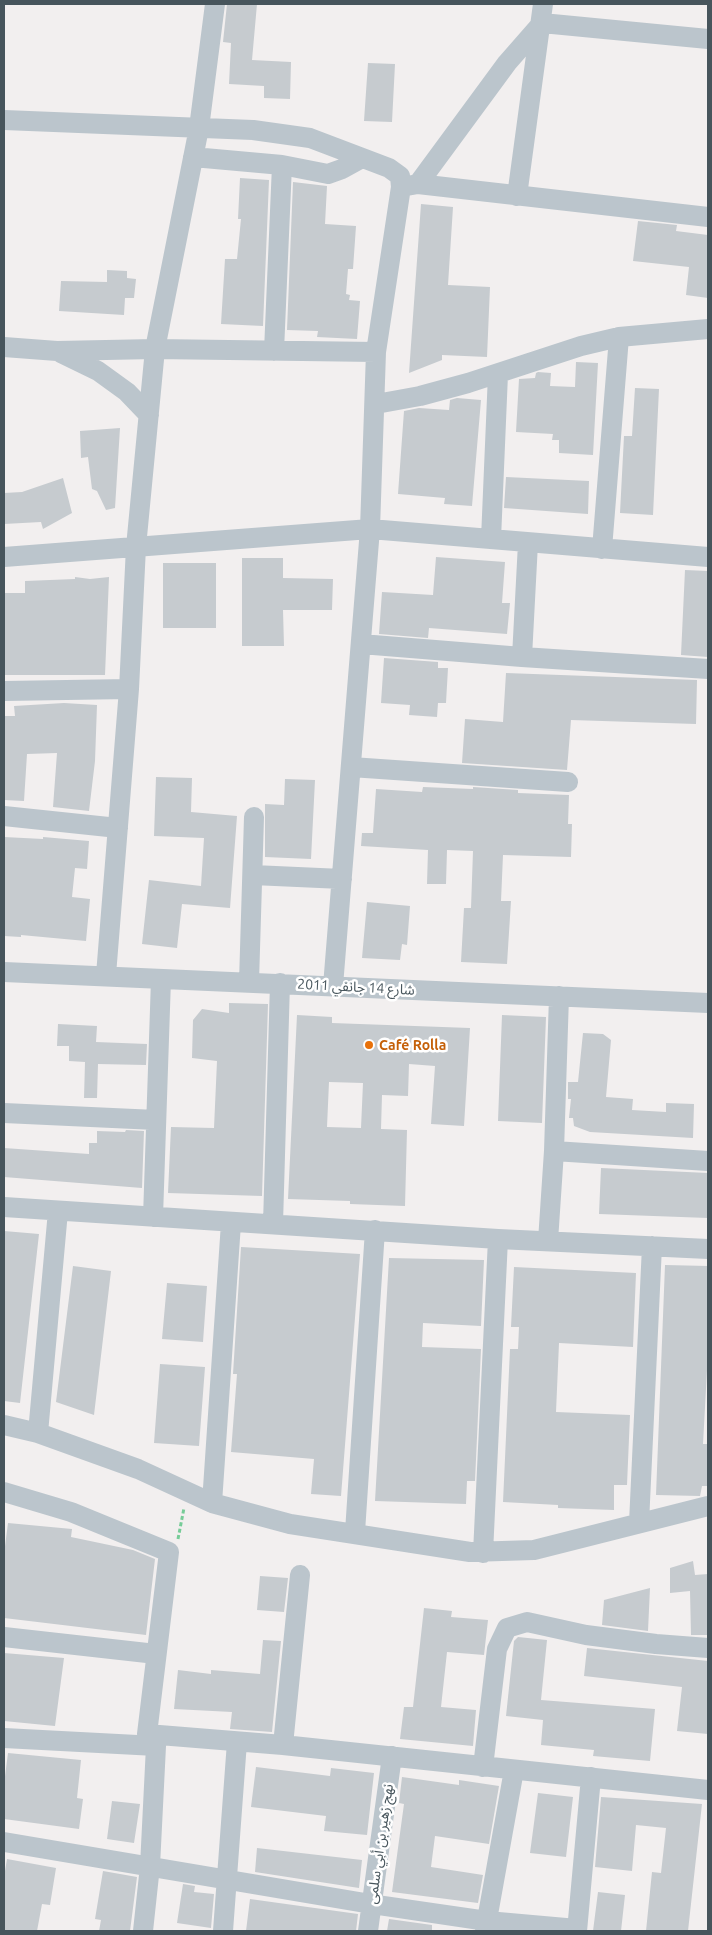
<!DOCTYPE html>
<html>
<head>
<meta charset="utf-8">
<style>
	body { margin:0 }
	#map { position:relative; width:712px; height:1935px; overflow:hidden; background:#f2efef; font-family:Ubuntu,sans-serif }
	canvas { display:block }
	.frame { position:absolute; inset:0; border:5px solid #47555c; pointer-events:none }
</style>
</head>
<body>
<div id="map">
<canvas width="712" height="1935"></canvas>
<div class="frame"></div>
</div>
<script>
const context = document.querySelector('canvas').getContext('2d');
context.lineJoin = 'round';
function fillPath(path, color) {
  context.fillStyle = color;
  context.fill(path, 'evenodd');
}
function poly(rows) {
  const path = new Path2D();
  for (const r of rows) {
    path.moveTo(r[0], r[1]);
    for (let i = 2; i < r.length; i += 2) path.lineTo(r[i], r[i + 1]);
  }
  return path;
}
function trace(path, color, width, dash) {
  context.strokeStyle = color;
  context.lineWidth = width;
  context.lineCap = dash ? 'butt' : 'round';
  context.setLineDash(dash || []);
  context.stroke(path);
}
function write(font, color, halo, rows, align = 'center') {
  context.font = font + ' Ubuntu,"Noto Sans Arabic",sans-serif';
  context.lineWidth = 5;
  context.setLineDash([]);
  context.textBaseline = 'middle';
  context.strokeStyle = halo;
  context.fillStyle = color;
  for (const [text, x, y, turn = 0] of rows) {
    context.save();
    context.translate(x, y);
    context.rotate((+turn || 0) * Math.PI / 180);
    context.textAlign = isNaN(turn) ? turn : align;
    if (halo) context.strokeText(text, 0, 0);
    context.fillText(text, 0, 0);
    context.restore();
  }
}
fillPath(poly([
	[227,4,257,4,252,60,291,62,290,99,264,98,264,86,229,84,231,43,223,42],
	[368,63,395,64,392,122,364,121],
	[240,178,269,180,263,326,221,324,225,259,237,259,241,219,238,219],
	[293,182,327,186,325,224,356,226,353,269,348,269,346,294,350,295,349,300,360,301,357,339,317,337,318,331,287,330],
	[421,204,453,207,448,285,490,287,487,357,442,355,442,360,409,373],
	[638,221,677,225,676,231,708,235,708,298,686,295,689,267,633,261],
	[107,270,127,271,127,278,136,279,134,298,125,298,124,315,59,311,61,281,107,282],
	[576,362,598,363,593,455,559,453,559,440,552,440,553,434,516,432,519,379,535,378,536,373,538,372,551,373,550,386,575,387],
	[635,388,659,389,653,515,620,513,624,436,632,436],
	[457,398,481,400,472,506,444,504,445,498,398,494,404,411,419,408,449,410,450,400],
	[120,428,115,508,106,510,97,491,92,489,88,457,81,458,80,431],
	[506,477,589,481,588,514,504,508],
	[63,478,72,513,43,529,41,522,4,524,4,493,22,492],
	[436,557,505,562,502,603,510,603,507,634,429,628,428,638,379,634,382,592,433,595],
	[242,558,283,558,283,578,333,579,332,610,283,610,284,646,242,646],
	[163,563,216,563,216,628,163,628],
	[685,570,708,571,708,657,681,655],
	[75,577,90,579,109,577,105,675,4,675,4,593,25,593,25,581,75,579],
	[384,658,438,662,438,668,448,668,446,703,438,703,437,717,409,715,410,705,381,703],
	[506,673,697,680,696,724,571,720,567,770,462,763,465,719,503,722],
	[64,703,97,705,95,761,89,811,53,807,57,753,27,754,24,801,4,800,4,716,15,716,14,706],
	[156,777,192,778,191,812,237,816,230,908,182,904,177,948,142,944,149,880,201,886,204,838,154,836],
	[285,779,315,780,311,859,265,857,265,804,284,805],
	[423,787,473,789,473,787,518,790,518,793,569,795,568,824,572,824,571,857,503,855,501,901,511,901,507,964,461,962,464,908,471,908,473,851,447,850,446,884,427,884,428,850,361,846,362,833,373,833,376,789,422,792],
	[4,837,43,839,43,837,89,841,87,869,75,868,72,897,90,899,86,941,21,935,21,937,4,936],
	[367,902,410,906,407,945,402,944,400,960,362,958],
	[229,1003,268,1004,262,1196,168,1193,171,1127,214,1128,217,1061,192,1058,193,1020,202,1009,229,1013],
	[297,1015,332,1017,332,1023,470,1028,464,1126,431,1124,435,1066,409,1064,408,1096,382,1095,381,1129,407,1130,405,1206,350,1204,350,1201,288,1199],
	[329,1082,363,1083,361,1128,327,1127],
	[502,1015,546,1017,542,1123,498,1121],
	[58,1024,97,1026,96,1042,147,1044,146,1065,98,1064,97,1098,84,1098,85,1062,69,1061,69,1046,57,1046],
	[583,1033,603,1034,611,1040,606,1097,633,1099,632,1110,666,1112,666,1103,694,1104,693,1138,590,1132,574,1126,573,1118,569,1118,571,1099,568,1099,568,1082,578,1082],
	[126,1130,144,1131,142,1188,4,1177,4,1148,89,1154,89,1143,97,1143,97,1131,125,1132],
	[601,1168,708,1173,708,1218,599,1214],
	[4,1231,39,1234,20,1403,4,1401],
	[241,1247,360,1254,341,1496,311,1494,314,1459,231,1452,237,1374,233,1374],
	[389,1258,484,1260,481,1326,423,1323,422,1347,481,1349,475,1481,467,1481,466,1504,375,1501],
	[665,1265,708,1266,708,1352,703,1444,708,1444,708,1486,702,1486,700,1496,656,1495],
	[73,1266,111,1271,94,1415,56,1402],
	[514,1267,636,1273,633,1347,559,1343,556,1412,630,1415,627,1485,614,1485,614,1510,558,1508,558,1505,503,1502,510,1349,518,1349,519,1327,511,1327],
	[167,1283,207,1286,203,1342,162,1339],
	[160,1364,205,1367,199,1446,154,1443],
	[8,1523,72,1529,71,1537,133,1550,155,1559,146,1635,4,1618,4,1554],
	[693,1561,695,1575,708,1574,708,1635,691,1635,690,1591,670,1593,670,1568],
	[260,1576,288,1578,284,1612,257,1610],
	[650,1588,648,1631,602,1625,604,1600],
	[424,1608,452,1611,451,1617,488,1620,484,1655,447,1652,441,1707,476,1710,473,1746,400,1739,404,1707,413,1707],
	[518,1637,547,1640,541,1700,655,1709,650,1761,593,1756,594,1750,541,1745,543,1720,506,1716,514,1641],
	[263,1640,281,1641,272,1732,230,1729,232,1712,174,1709,178,1670,211,1674,211,1670,260,1674],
	[587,1648,708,1661,708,1734,677,1731,682,1687,584,1676],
	[4,1653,64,1658,55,1726,4,1721],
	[8,1753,81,1760,77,1798,83,1799,79,1829,4,1819,4,1784],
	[256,1767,330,1776,331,1768,374,1773,367,1835,324,1831,326,1816,251,1807],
	[402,1777,459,1785,459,1780,499,1786,489,1844,435,1836,431,1867,483,1875,478,1903,392,1892,404,1804,399,1803],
	[538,1793,573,1797,566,1857,530,1853],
	[601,1797,702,1804,688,1931,646,1931,652,1872,661,1873,666,1828,636,1825,632,1871,595,1867],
	[112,1801,140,1804,134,1843,107,1839],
	[257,1848,362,1860,359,1888,255,1872],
	[7,1859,56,1868,50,1905,42,1904,37,1931,4,1931,4,1877],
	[103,1871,137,1877,130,1931,99,1931,101,1920,95,1919],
	[183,1884,195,1886,194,1892,214,1894,211,1928,177,1923],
	[598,1892,625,1895,621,1931,593,1931],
	[250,1899,358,1914,356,1931,246,1931],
	[389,1919,432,1925,432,1931,387,1931]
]), '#c6cbcf');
trace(poly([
	[178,1539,184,1508]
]), '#77cc98', 3, [4, 2.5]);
trace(poly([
	[542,23,708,39],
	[4,120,253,130,310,138,389,168,400,176,401,187,376,352,370,529,333,986],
	[193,157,282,165,328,174,342,169,362,158],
	[418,184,507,63,542,23],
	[401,187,418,184,708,217],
	[517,196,543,4],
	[4,347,57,351,155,349,376,352],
	[274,351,282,165],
	[61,353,98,371,127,392,149,415],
	[376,404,420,396,468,383,581,346,619,337,708,329],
	[491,539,498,374],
	[602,549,619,337],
	[4,557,370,529,708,557],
	[361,644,522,657,708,669],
	[522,657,528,543],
	[4,691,129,689],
	[351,767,568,782],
	[4,816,118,828],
	[253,875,342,879],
	[4,972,708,1003],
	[106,975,129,689,136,547,155,349,199,128,215,4],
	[249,982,254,817],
	[4,1113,156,1120],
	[554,1151,708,1161],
	[4,1207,498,1239,708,1249],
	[153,1217,161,979],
	[273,1224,280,983],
	[548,1241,554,1151,559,996],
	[4,1425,38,1433,138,1469,212,1503,290,1524,470,1552,534,1550,708,1506],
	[38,1433,58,1211],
	[4,1492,71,1512,169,1552,147,1734,156,1746,150,1866,143,1931],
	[212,1503,231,1223],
	[639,1523,652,1246],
	[355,1532,375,1230],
	[483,1553,498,1239],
	[4,1637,156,1654],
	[147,1734,283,1745,708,1790],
	[4,1738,156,1746],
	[283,1745,300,1575],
	[483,1767,497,1649,507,1628,527,1622,586,1635,656,1644,708,1648],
	[4,1842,371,1904,487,1921,577,1929],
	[223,1931,237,1742],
	[368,1931,392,1756],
	[485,1931,514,1770],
	[577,1931,591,1777]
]), '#bbc5cc', 20);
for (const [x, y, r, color] of [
	[369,1045,5,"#e8710a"]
]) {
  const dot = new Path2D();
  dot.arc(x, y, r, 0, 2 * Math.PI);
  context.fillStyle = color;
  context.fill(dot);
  trace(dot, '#fff', 2);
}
write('14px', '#47555c', '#fff', [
	["شارع 14 جانفي 2011",356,987,3],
	["نهج زهير بن أبي سلمى",380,1844,-82]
]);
write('bold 14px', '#c56008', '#fff', [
	["Café Rolla",379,1045]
], 'left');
</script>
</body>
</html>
